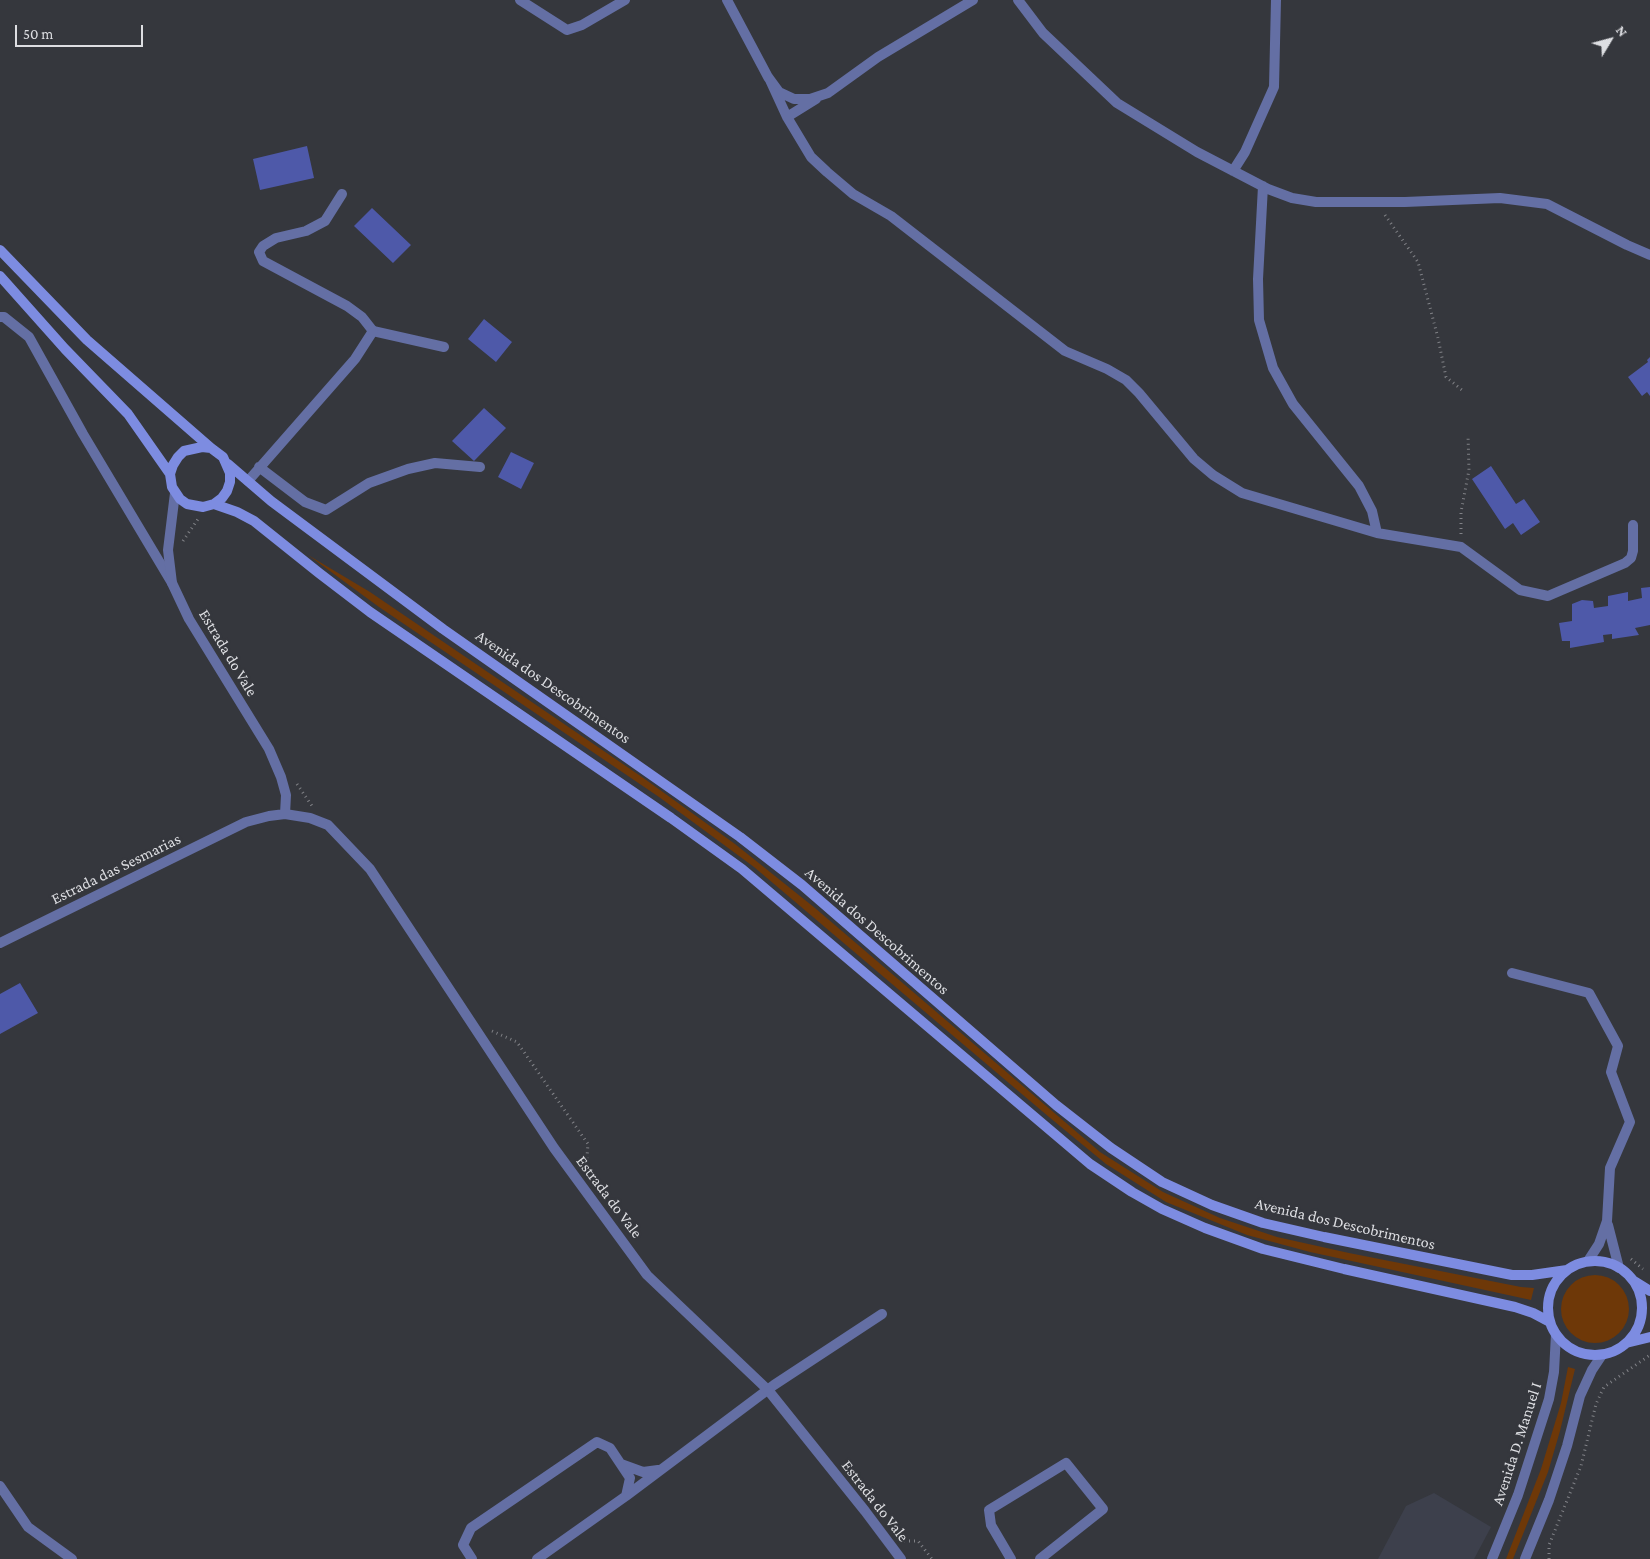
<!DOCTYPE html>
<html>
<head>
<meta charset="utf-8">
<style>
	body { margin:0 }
	#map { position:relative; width:1650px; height:1559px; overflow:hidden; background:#35373d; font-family:"Crimson Pro",serif }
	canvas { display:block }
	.north { position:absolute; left:1585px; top:15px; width:50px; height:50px; -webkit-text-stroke:4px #35373d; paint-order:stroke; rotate:53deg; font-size:14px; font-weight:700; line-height:20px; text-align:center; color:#dddee2 }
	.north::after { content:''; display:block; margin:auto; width:18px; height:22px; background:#dddee2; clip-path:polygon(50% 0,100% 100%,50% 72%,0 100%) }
	.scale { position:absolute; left:15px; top:25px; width:128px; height:22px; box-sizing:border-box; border:2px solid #dddee2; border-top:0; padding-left:6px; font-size:15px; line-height:18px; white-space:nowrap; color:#dddee2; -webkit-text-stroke:4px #35373d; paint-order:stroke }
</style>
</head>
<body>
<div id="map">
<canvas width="1650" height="1559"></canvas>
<div class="north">N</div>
<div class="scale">50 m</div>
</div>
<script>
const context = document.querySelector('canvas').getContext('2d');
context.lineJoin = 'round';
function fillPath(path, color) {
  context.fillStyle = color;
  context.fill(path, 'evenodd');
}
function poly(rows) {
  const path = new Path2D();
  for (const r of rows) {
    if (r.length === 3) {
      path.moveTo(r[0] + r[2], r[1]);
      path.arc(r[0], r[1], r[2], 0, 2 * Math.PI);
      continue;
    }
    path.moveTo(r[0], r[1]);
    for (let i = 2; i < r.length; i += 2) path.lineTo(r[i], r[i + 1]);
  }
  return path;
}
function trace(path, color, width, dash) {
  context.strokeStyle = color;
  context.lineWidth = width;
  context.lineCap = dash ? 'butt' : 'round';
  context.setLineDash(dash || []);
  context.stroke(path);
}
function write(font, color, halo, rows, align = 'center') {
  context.font = font + ' "Crimson Pro",serif';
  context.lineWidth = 5;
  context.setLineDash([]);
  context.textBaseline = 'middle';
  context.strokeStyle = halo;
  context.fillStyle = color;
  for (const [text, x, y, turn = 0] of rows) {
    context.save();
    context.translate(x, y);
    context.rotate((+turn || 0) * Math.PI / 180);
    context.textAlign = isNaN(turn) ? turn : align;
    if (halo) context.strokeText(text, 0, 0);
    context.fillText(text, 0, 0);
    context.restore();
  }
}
fillPath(poly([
	[1434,1493,1491,1527,1474,1559,1378,1559,1406,1506]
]), '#3d404c');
fillPath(poly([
	[308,555,370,592,642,777,735,844,815,908,1100,1152,1163,1192,1220,1218,1277,1237,1349,1253,1521,1287,1534,1288,1531,1300,1310,1252,1247,1235,1166,1202,1106,1164,1049,1117,754,867,659,797,379,607],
	[1595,1309,34],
	[1568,1367,1575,1369,1560,1431,1548,1472,1513,1559,1506,1559,1541,1469,1561,1403]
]), '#6e3808');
fillPath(poly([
	[307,146,314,178,260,190,253,159],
	[372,208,411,245,393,263,354,226],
	[484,319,512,342,496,362,468,339],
	[1650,357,1650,396,1647,392,1642,396,1628,377,1648,362,1647,360],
	[484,408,506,428,474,461,452,441],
	[511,452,534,463,521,489,498,477],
	[1491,466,1516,504,1524,499,1540,522,1521,535,1513,523,1505,529,1472,479],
	[1650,587,1650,625,1635,628,1639,635,1612,639,1612,634,1603,635,1604,642,1570,648,1570,641,1562,641,1559,623,1572,621,1572,604,1582,600,1593,601,1594,608,1608,606,1608,596,1628,592,1628,601,1642,598,1641,588],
	[20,983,38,1013,0,1034,0,994]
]), '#4e59a9');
trace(poly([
	[1385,215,1418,262,1438,338,1446,377,1462,390],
	[1461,534,1461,512,1469,470,1468,435],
	[183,541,198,519],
	[297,784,312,806],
	[492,1031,517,1042,588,1144,586,1169],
	[1631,1259,1643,1269],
	[904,1541,918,1541,932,1559],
	[1549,1559,1549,1545,1581,1466,1596,1404,1604,1387,1650,1355]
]), '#818287', 3, [1, 4]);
trace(poly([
	[0,317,4,317,29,337,83,434,172,583],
	[373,331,444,347]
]), '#646fa4', 10);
trace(poly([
	[520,0,567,30,582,25,625,0],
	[727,0,768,77,779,92,794,99,810,99,828,93,878,57,973,0],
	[1018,0,1043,33,1117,103,1197,152,1268,189,1292,198,1316,202,1405,202,1500,198,1547,204,1627,245,1650,255],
	[770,80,787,117,811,157,827,172,853,194,891,216,1065,351,1107,369,1126,380,1139,393,1194,459,1213,475,1242,493,1377,533,1461,547,1520,590,1548,596,1625,563,1631,558,1633,551,1633,525],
	[787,117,816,99],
	[1233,171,1245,152,1274,87,1276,0],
	[1263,186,1258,279,1259,320,1273,368,1293,404,1359,486,1372,511,1377,533],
	[259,467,305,502,326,510,369,483,408,469,435,463,480,467],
	[248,481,355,359,373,331,362,317,347,306,263,261,259,252,263,246,276,238,306,231,325,221,342,194],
	[1512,973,1589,993,1618,1046,1611,1072,1630,1122,1610,1168,1607,1221,1599,1244,1588,1261],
	[1608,1225,1619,1268],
	[621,1464,643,1472,658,1470],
	[0,1486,28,1527,72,1559],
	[626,1496,774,1385,882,1314],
	[472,1559,463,1545,471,1528,597,1442,610,1448,630,1478,626,1496,537,1559],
	[1011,1559,991,1525,989,1510,1066,1463,1103,1509,1040,1559]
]), '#646fa4', 10);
trace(poly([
	[175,493,168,550,172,583,189,619,269,749,281,777,286,795,285,814],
	[0,943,246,822,269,816,285,814,310,818,328,825,370,869,554,1148,647,1275,768,1390,865,1511,901,1559],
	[1492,1559,1518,1495,1549,1399,1554,1372,1556,1334],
	[1525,1559,1549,1500,1567,1446,1580,1396,1592,1370,1602,1355]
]), '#646fa4', 10);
trace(poly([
	[0,250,87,340,211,448,223,457,230,473,230,482,227,491,222,498,214,504,203,507,187,504,180,499,172,487,170,474,173,465,178,457,184,451,202,447,211,448],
	[0,276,65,349,128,414,170,474],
	[228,464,271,501,443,629,740,837,802,885,1056,1105,1111,1148,1162,1182,1212,1205,1263,1223,1324,1237,1512,1275,1532,1275,1567,1270],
	[214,504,237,512,254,521,319,573,370,612,671,818,742,869,1090,1164,1132,1192,1162,1209,1205,1228,1263,1249,1344,1269,1515,1307,1533,1313,1550,1322],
	[1595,1308,47],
	[1634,1281,1650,1291],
	[1626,1343,1650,1337]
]), '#7d8ce1', 10);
write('16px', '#dddee2', '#35373d', [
	["Estrada do Vale",228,653,59],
	["Avenida dos Descobrimentos",553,687,35],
	["Estrada das Sesmarias",116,869,-26],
	["Avenida dos Descobrimentos",877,931,41],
	["Estrada do Vale",609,1197,53],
	["Avenida dos Descobrimentos",1345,1224,13],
	["Avenida D. Manuel I",1517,1444,-72],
	["Estrada do Vale",875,1501,52]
]);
</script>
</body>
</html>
